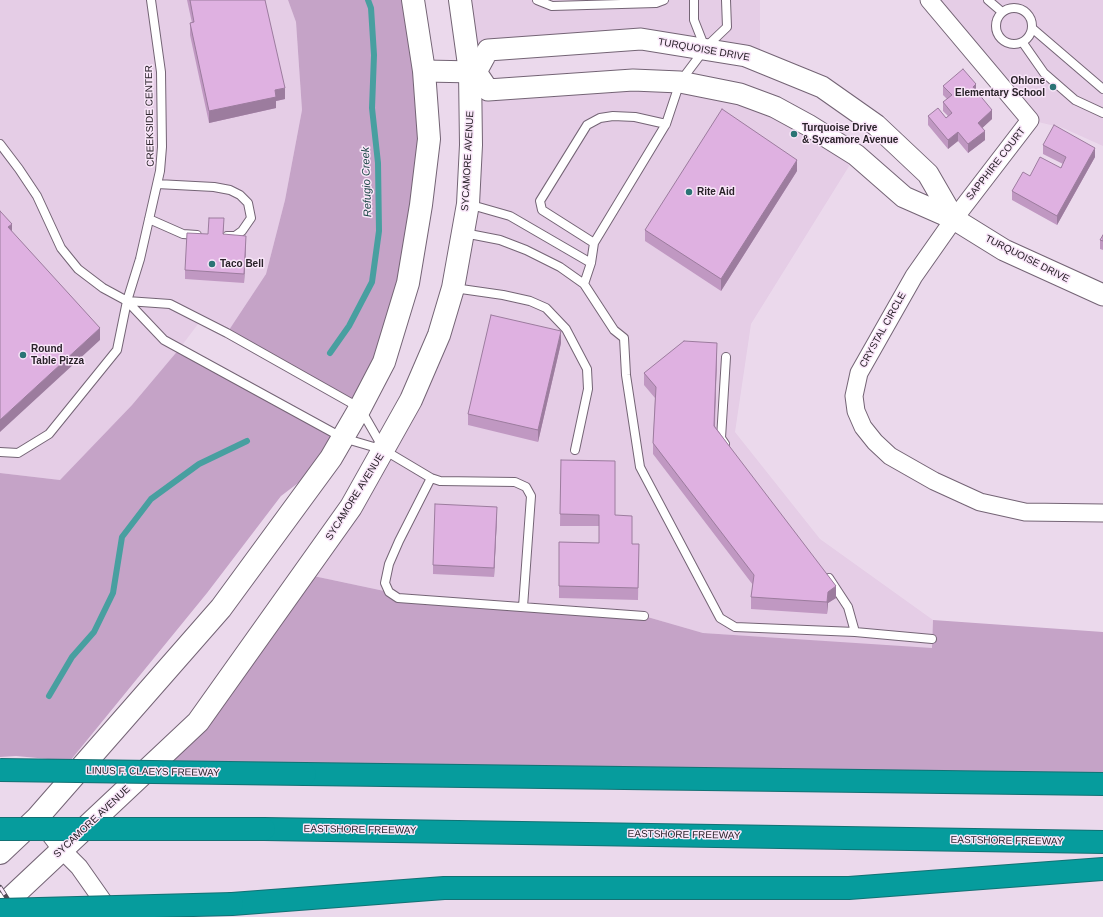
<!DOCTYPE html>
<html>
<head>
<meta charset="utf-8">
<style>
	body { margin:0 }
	canvas { display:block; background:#ebd9ec }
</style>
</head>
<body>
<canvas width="1103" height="917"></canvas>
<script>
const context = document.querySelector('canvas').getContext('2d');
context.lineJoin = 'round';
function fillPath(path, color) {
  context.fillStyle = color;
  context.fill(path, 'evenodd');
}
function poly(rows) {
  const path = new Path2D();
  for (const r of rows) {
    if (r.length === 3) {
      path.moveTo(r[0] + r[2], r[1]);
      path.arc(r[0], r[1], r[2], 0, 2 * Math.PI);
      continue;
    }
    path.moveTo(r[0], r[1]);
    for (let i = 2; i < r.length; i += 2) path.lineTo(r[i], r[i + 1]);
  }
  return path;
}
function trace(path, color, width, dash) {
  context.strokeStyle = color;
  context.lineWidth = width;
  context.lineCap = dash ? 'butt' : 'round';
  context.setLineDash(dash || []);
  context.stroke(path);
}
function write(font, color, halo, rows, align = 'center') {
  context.font = font + ' Arial,sans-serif';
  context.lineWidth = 3;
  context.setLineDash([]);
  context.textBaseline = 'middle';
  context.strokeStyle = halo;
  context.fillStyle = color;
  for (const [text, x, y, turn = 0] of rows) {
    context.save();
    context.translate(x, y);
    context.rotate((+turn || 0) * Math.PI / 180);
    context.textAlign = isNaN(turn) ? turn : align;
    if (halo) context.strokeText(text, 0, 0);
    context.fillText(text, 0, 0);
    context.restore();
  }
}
fillPath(poly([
	[0,0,288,0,296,22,302,110,285,200,266,274,227,333,201,320,180,348,132,405,60,480,0,473],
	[460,0,760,0,760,61,705,48,477,52],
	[929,0,1103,0,1103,146,1063,128,1030,120],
	[633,80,740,94,856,155,751,324,735,432,820,539,933,620,932,649,703,633,644,616,398,598,389,592,304,574,351,507,453,288,470,91]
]), '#e5cde6');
fillPath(poly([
	[288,0,413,0,421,205,360,408,227,333,266,274,285,200,302,110,296,22],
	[180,348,343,438,331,458,281,496,207,593,70,761,16,756,0,757,0,473,60,480,132,405],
	[304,574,389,592,398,598,644,616,703,633,932,648,933,620,1103,632,1103,784,152,772]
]), '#c5a3c7');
trace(poly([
	[330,353,349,326,372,282,379,231,378,163,372,108,374,55,371,8,368,0],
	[49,696,72,657,94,632,113,593,122,537,151,499,199,464,247,441]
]), '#489fa0', 6);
const service = poly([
	[537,0,552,6,656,3,664,0],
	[694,0,694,20,705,48,727,27,726,0],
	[988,0,1002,12],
	[1014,26,18],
	[1033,29,1103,89],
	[1023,43,1044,73,1075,100,1103,113],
	[704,50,680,82,666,124,594,243,591,263,584,284,614,330,624,338,626,375,640,467,720,618,735,627,855,632,932,639],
	[0,144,19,169,37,196,61,248,78,269,103,288,127,301],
	[157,184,214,187,230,190,240,195,248,203,251,218,242,231,235,236,227,236],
	[468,204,510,216,591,263],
	[149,219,183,234,197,235],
	[464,233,500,240,526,250,560,267,584,284],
	[594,243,542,210,540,201,587,125,600,118,613,116,635,117,666,124],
	[454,288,503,295,530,301,546,308,566,329,587,369,588,389,575,450],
	[725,444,721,438,726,357],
	[383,448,360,408,227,333,170,304,127,301,164,340,343,438,384,450,431,478,440,481,515,482,526,487,531,496,523,607],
	[0,452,18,453,49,434,117,350,127,301,140,259,160,171,162,147,161,72,151,0],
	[431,478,399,541,389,564,385,583,389,592,398,598,644,616],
	[829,578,848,607,855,632]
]);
const minor = poly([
	[929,0,1030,120,954,219,914,276,859,373,854,396,856,411,863,427,875,442,890,456,934,481,980,502,1025,512,1103,513],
	[40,821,62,850,79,867,112,914]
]);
const tertiary = poly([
	[424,71,476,72],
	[476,72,488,90,633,80,680,82,740,94,775,107,808,125,856,155,904,197,954,219,1004,250,1103,295],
	[476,72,488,50,641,39,746,56,822,87,876,125,928,174,954,219]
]);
const secondary = poly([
	[0,853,37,818,221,608,331,458,360,408,384,362,408,283,421,205,429,139,424,71,413,0],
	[0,908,198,722,351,507,411,400,439,335,453,288,468,204,471,145,470,72,460,0]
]);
const motorway = poly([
	[305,774,1103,784],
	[264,829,1103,842],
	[232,904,444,888,849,888,1103,869]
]);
trace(service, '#746475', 10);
trace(minor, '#746475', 19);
trace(tertiary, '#746475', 23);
trace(secondary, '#746475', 24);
trace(motorway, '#127174', 24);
trace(service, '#fff', 8);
trace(minor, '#fff', 17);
trace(tertiary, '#fff', 21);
trace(secondary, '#fff', 22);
trace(motorway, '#069c9d', 22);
const rail = poly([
	[0,887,19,917]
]);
trace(rail, '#524953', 4.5);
trace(rail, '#f9e6f9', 3, [9]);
const motorwayBridge = poly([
	[0,770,305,774],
	[0,829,264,829],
	[0,910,232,904]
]);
trace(motorwayBridge, '#127174', 24, []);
trace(motorwayBridge, '#069c9d', 22);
fillPath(poly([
	[187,0,265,0,285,99,276,101,276,108,209,123,190,35,190,23,192,23],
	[943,86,976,91,992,119,982,128,985,140,968,153,958,141,948,149,928,125,928,116,946,118,948,116,943,111,943,102,947,99,943,95],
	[1043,145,1095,157,1057,225,1012,200,1012,191,1030,176,1061,168,1063,164,1043,154],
	[797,171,721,291,645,241,645,230],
	[224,227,223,234,246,245,244,283,185,279,185,270,208,234],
	[1103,235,1103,250,1100,249,1100,240],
	[561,343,538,442,468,425,468,414],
	[717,354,715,426,836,598,828,603,827,614,751,609,751,597,753,585,653,454,653,443,655,398,644,385,644,373],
	[561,460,615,515,632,544,639,544,638,600,559,598,559,542,599,543,599,526,560,526],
	[497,516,494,577,433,574,433,565]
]), '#c098c2');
fillPath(poly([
	[976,84,976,93,973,87],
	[285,88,285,99,276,101,276,108,209,123,209,111,275,90],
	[992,110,992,119,978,132,978,123],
	[985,131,985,140,968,153,968,144],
	[958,132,958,141,948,149,948,140],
	[1095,148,1095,157,1057,225,1057,216],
	[797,160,797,171,721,291,721,279],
	[12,224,12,236,8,227],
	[246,236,246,245,244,283,244,274],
	[100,328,100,340,0,432,0,420],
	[561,331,561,343,538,442,538,430],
	[717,343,717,354,714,438,714,426],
	[497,507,497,516,494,577,494,568],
	[836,586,836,598,828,603,827,614,827,602,828,592]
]), '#9c7c9e');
const building = poly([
	[190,0,265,0,285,88,275,90,276,97,209,111,190,23,194,22,190,0],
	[963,69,976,84,973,87,992,110,978,123,985,131,968,144,958,132,948,140,928,116,938,108,946,118,952,113,943,102,952,95,943,86,963,69],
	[722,109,797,160,721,279,645,230,722,109],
	[1054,125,1095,148,1057,216,1012,191,1023,172,1030,176,1040,157,1061,168,1066,157,1043,145,1054,125],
	[0,211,12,224,8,227,100,328,0,420,0,211],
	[209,218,224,218,223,234,246,236,244,274,185,270,187,233,208,234,209,218],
	[1103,235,1103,241,1100,240,1103,235],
	[491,315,561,331,538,430,468,414,491,315],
	[684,341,717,343,714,426,836,586,828,592,827,602,751,597,754,575,653,443,656,387,644,373,684,341],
	[561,460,615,461,615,515,632,516,632,544,639,544,638,588,559,586,559,542,599,543,599,515,560,514,561,460],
	[435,504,497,507,494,568,433,565,435,504]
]);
fillPath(building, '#dfb1e1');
trace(building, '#9c7c9e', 1);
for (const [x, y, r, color] of [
	[1053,87,4,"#2a7475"],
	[794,134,4,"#2a7475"],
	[689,192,4,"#2a7475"],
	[212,264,4,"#2a7475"],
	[23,355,4,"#2a7475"]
]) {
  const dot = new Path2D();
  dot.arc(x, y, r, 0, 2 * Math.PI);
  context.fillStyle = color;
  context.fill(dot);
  trace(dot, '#f9e6f9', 1.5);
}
write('10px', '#292229', '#f9e6f9', [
	["TURQUOISE DRIVE",704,50,10],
	["CREEKSIDE CENTER",150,116,-91],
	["SYCAMORE AVENUE",468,161,-87],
	["SAPPHIRE COURT",996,164,-52],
	["TURQUOISE DRIVE",1027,259,27],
	["CRYSTAL CIRCLE",883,330,-61],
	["SYCAMORE AVENUE",355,497,-58],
	["LINUS F. CLAEYS FREEWAY",153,772,1],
	["SYCAMORE AVENUE",92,822,-43],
	["EASTSHORE FREEWAY",360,830,1],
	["EASTSHORE FREEWAY",684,835,1],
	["EASTSHORE FREEWAY",1007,841,1]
]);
write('bold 10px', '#292229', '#f9e6f9', [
	["Ohlone",1045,81,"right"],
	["Elementary School",1045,93,"right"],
	["Turquoise Drive",802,128],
	["& Sycamore Avenue",802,140],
	["Rite Aid",697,192],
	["Taco Bell",220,264],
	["Round",31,349],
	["Table Pizza",31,361]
], 'left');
write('italic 11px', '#214a4a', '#f9e6f9', [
	["Refugio Creek",367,182,-92]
]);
</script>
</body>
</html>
